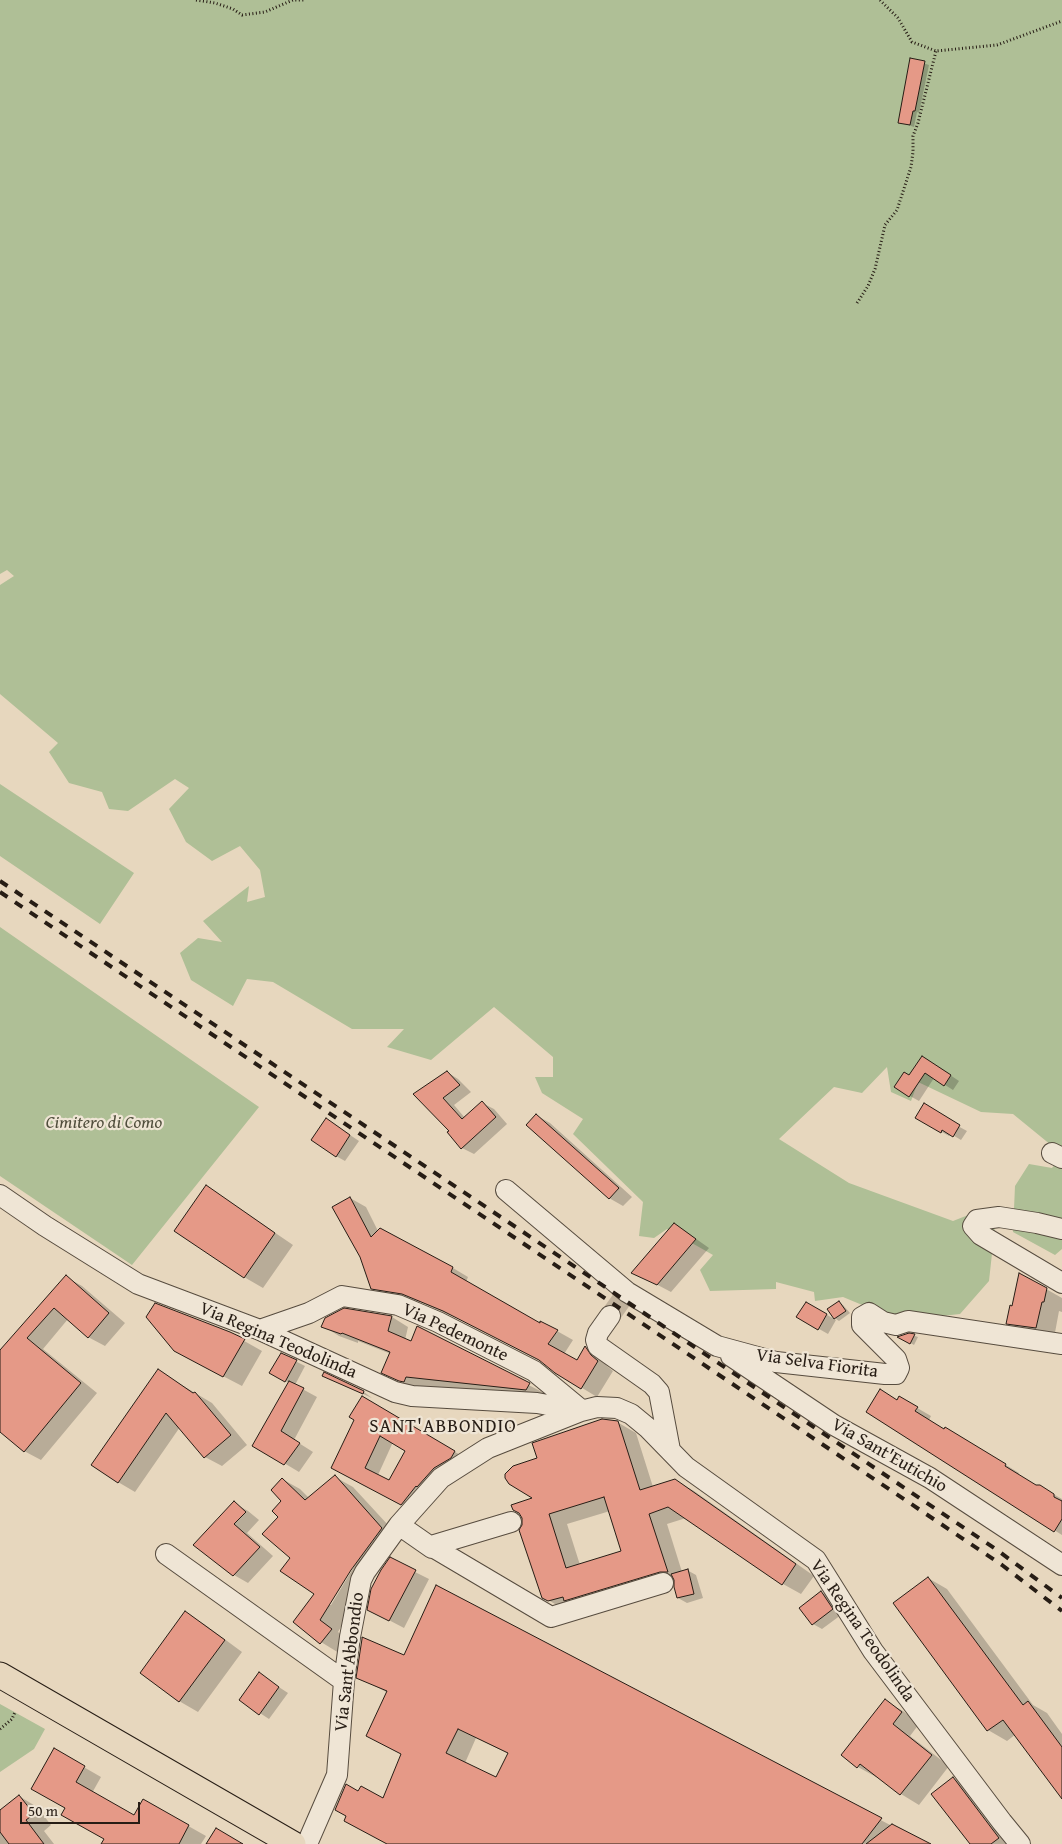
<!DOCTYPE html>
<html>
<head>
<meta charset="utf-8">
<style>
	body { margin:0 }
	#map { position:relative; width:1062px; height:1844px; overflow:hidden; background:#e7d7be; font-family:"Gentium Book Plus",serif }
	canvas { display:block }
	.scale { position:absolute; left:20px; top:1802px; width:120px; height:22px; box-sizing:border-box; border:2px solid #271d15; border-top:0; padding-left:6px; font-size:15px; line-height:18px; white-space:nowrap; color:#271d15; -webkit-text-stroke:4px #efe5d5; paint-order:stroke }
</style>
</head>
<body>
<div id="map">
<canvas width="1062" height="1844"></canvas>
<div class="scale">50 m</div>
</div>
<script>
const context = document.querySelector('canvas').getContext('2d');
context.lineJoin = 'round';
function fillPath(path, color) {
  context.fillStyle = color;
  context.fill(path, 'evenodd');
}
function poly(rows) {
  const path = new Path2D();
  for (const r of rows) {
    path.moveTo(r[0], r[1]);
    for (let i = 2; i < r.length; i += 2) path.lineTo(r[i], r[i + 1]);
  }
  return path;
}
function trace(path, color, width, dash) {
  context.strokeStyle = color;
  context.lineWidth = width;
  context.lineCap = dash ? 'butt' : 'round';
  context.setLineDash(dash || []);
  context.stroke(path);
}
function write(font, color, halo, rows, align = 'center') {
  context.font = font + ' "Gentium Book Plus",serif';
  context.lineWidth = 4.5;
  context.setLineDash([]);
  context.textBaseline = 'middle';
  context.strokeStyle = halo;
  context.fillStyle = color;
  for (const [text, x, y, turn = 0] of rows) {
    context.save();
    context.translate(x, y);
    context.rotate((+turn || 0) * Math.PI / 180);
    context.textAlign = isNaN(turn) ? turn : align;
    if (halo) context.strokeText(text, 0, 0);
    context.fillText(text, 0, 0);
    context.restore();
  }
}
fillPath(poly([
	[0,0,1062,0,1062,1154,1013,1114,981,1112,918,1082,911,1101,891,1092,887,1067,862,1093,834,1087,779,1139,849,1183,953,1221,981,1210,995,1226,989,1281,960,1314,915,1319,896,1319,843,1297,815,1301,814,1292,776,1282,776,1289,710,1291,700,1270,713,1255,667,1229,654,1238,639,1236,643,1202,573,1134,583,1119,542,1093,535,1077,553,1077,553,1057,494,1007,431,1060,387,1047,404,1029,352,1029,273,982,247,979,233,1006,191,980,180,953,198,938,222,942,203,921,249,886,247,902,265,897,260,870,240,846,212,861,186,842,169,809,189,788,175,779,128,811,109,809,102,792,69,783,49,752,58,743,0,694,0,585,14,576,7,570,0,574],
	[0,784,134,873,100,924,0,856],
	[0,927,259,1107,132,1265,0,1176],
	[1062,1156,1062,1249,1055,1255,1013,1232,1015,1186,1029,1164,1052,1168],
	[0,1704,45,1729,34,1749,0,1772]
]), '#afbf96');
fillPath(poly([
	[911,59,929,65,919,113,917,112,914,127,899,122],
	[932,1063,959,1081,953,1090,934,1078,919,1101,910,1096,910,1076],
	[447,1072,458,1079,471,1092,454,1105,465,1118,482,1103,494,1109,507,1124,474,1154,462,1148,450,1131,415,1094],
	[536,1115,550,1123,632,1197,623,1206,609,1198],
	[917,1118,956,1125,967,1131,961,1140,951,1134,949,1136],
	[335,1125,359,1141,345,1161,336,1156],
	[206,1187,224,1198,293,1245,263,1288,244,1277],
	[350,1198,366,1207,378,1231,453,1268,468,1277,466,1282,540,1325,541,1322,573,1340,564,1354,577,1361,586,1348,601,1357,607,1366,613,1371,597,1397,556,1372,544,1362,461,1320,420,1302,388,1297,372,1288],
	[675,1224,709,1248,671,1292,633,1272],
	[66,1277,82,1286,125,1323,105,1346,88,1337,68,1319,43,1349,97,1393,41,1460,24,1451,0,1431,0,1353],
	[1046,1289,1062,1298,1062,1312,1059,1311,1054,1338,1025,1333,1007,1323],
	[839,1302,843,1305,850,1313,839,1321,836,1319,829,1310],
	[806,1303,836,1320,828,1334,798,1317],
	[344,1310,392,1317,408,1327,405,1340,412,1343,418,1328,546,1394,543,1399,423,1386,421,1390,417,1390,383,1372,391,1354,358,1341,358,1343,339,1336,323,1326],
	[230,1333,262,1351,242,1386,194,1361],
	[909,1334,918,1337,914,1345,900,1337],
	[281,1354,305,1366,295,1385,317,1397,294,1440,313,1452,299,1472,254,1445,289,1383,271,1373],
	[158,1371,212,1403,247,1445,222,1466,205,1457,180,1427,135,1492,118,1482],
	[324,1374,364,1392,372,1398,332,1380],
	[362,1397,467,1459,414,1511,346,1475,356,1420],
	[393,1442,407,1451,389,1481,378,1475],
	[900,1398,931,1416,929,1420,945,1430,959,1436,1019,1473,1018,1475,1036,1486,1039,1486,1062,1499,1062,1535,867,1412,898,1401],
	[617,1422,636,1433,653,1487,675,1480,694,1491,814,1576,801,1594,783,1584,686,1518,667,1524,682,1572,687,1570,696,1575,703,1598,687,1603,678,1598,676,1583,584,1610,567,1611,543,1597,535,1499,539,1459],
	[610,1511,622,1552,580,1565,567,1524],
	[335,1477,353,1487,400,1538,368,1580,338,1632,348,1640,339,1653,321,1642,316,1594,292,1558,280,1517,283,1501,282,1479,300,1489,309,1498],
	[353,1564,355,1565,331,1605,328,1605],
	[234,1503,248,1511,259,1520,247,1533,273,1556,248,1583,234,1575,195,1545],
	[415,1572,429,1579,404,1628,383,1617],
	[928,1578,947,1589,1033,1705,1047,1713,1062,1734,1062,1797,1016,1734,1007,1741,988,1730,894,1603],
	[437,1587,892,1826,928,1844,388,1844,359,1793,383,1800,403,1754,388,1693,358,1677,405,1657],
	[476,1738,509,1754,497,1779,465,1763],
	[821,1592,830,1597,841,1615,822,1629,813,1624],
	[186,1613,204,1624,242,1652,198,1712,179,1701],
	[259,1674,288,1693,269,1719,240,1700],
	[885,1701,903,1711,919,1724,910,1736,949,1766,919,1805,901,1794,877,1776,876,1777,858,1767],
	[54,1750,101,1777,92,1793,134,1817,144,1801,206,1836,201,1844,103,1844,105,1839,67,1808],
	[953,1778,967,1786,1011,1844,972,1844],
	[19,1796,37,1807,51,1825,44,1831,54,1844,0,1844,0,1811]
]), '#0003');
const building = poly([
	[910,58,925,61,915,111,913,111,910,125,898,123,910,58],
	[922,1056,951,1075,944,1086,925,1073,909,1097,894,1087,904,1072,909,1075,922,1056],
	[447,1071,460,1085,443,1098,462,1119,482,1101,496,1117,461,1149,447,1132,449,1131,413,1094,447,1071],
	[924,1103,960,1125,953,1137,942,1130,941,1133,915,1118,924,1103],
	[536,1114,619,1188,609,1199,526,1125,536,1114],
	[326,1118,350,1135,336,1157,311,1140,326,1118],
	[206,1185,275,1233,244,1278,174,1231,206,1185],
	[350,1197,371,1237,380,1228,453,1267,451,1272,540,1323,540,1321,558,1330,548,1344,577,1360,585,1346,591,1355,598,1361,581,1389,555,1373,539,1360,443,1311,402,1294,371,1289,360,1257,332,1207,350,1197],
	[674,1223,696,1239,657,1285,631,1273,674,1223],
	[1019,1273,1047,1288,1044,1302,1042,1302,1036,1328,1006,1324,1010,1305,1012,1306,1019,1273],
	[66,1275,109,1313,88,1338,54,1308,27,1338,81,1383,24,1452,0,1432,0,1350,66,1275],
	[839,1301,846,1311,834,1319,827,1309,839,1301],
	[806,1302,827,1314,818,1330,796,1317,806,1302],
	[155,1303,230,1332,245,1339,223,1377,174,1351,146,1317,155,1303],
	[344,1308,392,1316,388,1331,411,1341,417,1326,530,1383,526,1390,406,1377,404,1382,399,1381,381,1373,390,1352,342,1333,341,1334,321,1327,325,1318,344,1308],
	[909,1333,915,1334,910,1344,897,1337,909,1333],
	[281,1353,297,1360,285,1382,269,1373,281,1353],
	[158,1369,193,1393,195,1392,231,1435,204,1458,166,1413,118,1483,91,1465,158,1369],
	[324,1372,364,1391,363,1394,322,1376,324,1372],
	[289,1381,304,1388,281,1431,300,1443,284,1465,252,1446,289,1381],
	[880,1389,897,1400,899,1396,918,1407,915,1411,944,1429,945,1427,1006,1464,1005,1466,1036,1485,1040,1485,1054,1494,1054,1497,1062,1501,1062,1519,1054,1532,866,1412,880,1389],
	[362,1396,455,1451,451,1458,434,1468,417,1487,416,1486,401,1505,331,1468,354,1420,349,1417,362,1396],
	[380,1436,405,1451,389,1480,365,1468,380,1436],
	[602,1419,618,1421,640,1490,675,1479,796,1564,782,1585,668,1507,649,1514,668,1572,660,1572,564,1601,563,1597,548,1601,542,1598,519,1530,522,1525,522,1518,519,1513,513,1510,511,1505,532,1498,509,1484,505,1478,505,1474,513,1466,537,1458,532,1443,602,1419],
	[604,1497,621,1551,566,1568,549,1514,604,1497],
	[335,1475,382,1528,351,1570,320,1620,332,1629,320,1644,293,1622,314,1594,280,1571,290,1558,262,1534,278,1517,272,1511,281,1501,271,1490,282,1478,305,1500,335,1475],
	[234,1501,246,1512,234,1524,260,1547,233,1576,193,1545,234,1501],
	[390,1557,416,1570,389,1621,367,1610,371,1589,381,1570,390,1557],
	[688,1569,694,1594,677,1598,674,1587,674,1580,671,1574,688,1569],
	[928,1577,1023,1705,1028,1701,1062,1747,1062,1799,1003,1720,987,1731,893,1603,928,1577],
	[436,1585,882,1818,862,1844,387,1844,344,1821,346,1816,335,1810,346,1784,358,1791,361,1786,383,1798,401,1754,366,1736,387,1691,356,1678,362,1639,362,1637,404,1655,436,1585],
	[458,1729,508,1753,496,1777,446,1753,458,1729],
	[821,1591,833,1609,812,1625,799,1608,821,1591],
	[185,1611,225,1640,179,1702,140,1673,185,1611],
	[259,1672,279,1687,259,1715,239,1700,259,1672],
	[885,1699,902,1712,893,1724,932,1755,900,1795,860,1764,857,1768,841,1755,885,1699],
	[54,1748,85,1766,76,1782,134,1815,143,1799,189,1825,179,1844,101,1844,104,1839,61,1815,65,1808,31,1789,54,1748],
	[953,1777,999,1838,991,1844,970,1844,931,1794,953,1777],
	[19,1795,34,1814,26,1820,44,1844,9,1844,0,1832,0,1810,19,1795],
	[892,1824,931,1844,866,1844,892,1824],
	[216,1828,243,1844,206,1844,216,1828]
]);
fillPath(building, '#e59987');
trace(building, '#271d15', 1);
trace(poly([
	[610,1316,627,1292]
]), '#c1b29c', 20, [20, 10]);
const minor = poly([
	[1052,1153,1062,1158],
	[506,1190,627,1292,717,1346,776,1362,885,1374,896,1374,899,1368,896,1359,862,1325,862,1317,869,1313,883,1322,896,1325,908,1321,1062,1344],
	[0,1195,45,1226,138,1284,260,1330,395,1392,412,1396,537,1403,581,1411],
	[1062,1229,1037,1223,999,1217,977,1220,973,1226,981,1235,1062,1283],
	[610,1316,598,1333,596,1340,598,1346,652,1384,659,1392,670,1450],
	[260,1330,309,1313,342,1296,398,1305,438,1322,534,1371,580,1409],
	[731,1356,834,1425,930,1478,1062,1565],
	[399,1525,432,1548,431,1546,551,1617,663,1583],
	[431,1546,511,1522],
	[166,1554,344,1681],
	[307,1844,337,1775,344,1681,350,1637,361,1580,365,1572,399,1525,441,1478,488,1448,581,1411,597,1407,617,1408,631,1414,648,1428,686,1467,816,1560,873,1651,1002,1822,1020,1844]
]);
const major = poly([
	[0,1675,293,1844]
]);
trace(minor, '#574c3f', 22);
trace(major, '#271d15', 27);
trace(poly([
	[196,0,215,3,233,9,242,15,265,12,293,0,304,0],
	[880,0,898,18,912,42,936,51,997,45,1062,21],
	[857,303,868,286,875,269,885,225,897,210,911,167,913,152,913,136,918,123,936,51],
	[0,1729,12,1719,15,1712]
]), '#271d15', 3, [1, 2.5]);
trace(minor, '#efe5d5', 20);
trace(major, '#e7d7be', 25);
trace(poly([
	[0,881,997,1550,1062,1598],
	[0,892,1002,1565,1062,1611]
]), '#271d15', 4, [9, 9]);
write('italic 18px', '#504e3c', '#efe5d5', [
	["Cimitero di Como",104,1123]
]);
write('18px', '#271d15', '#efe5d5', [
	["Via Pedemonte",455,1333,25],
	["Via Regina Teodolinda",278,1341,23],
	["Via Selva Fiorita",817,1364,8],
	["Via Sant'Eutichio",889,1456,30],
	["Via Regina Teodolinda",862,1631,55],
	["Via Sant'Abbondio",350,1662,-83]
]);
context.letterSpacing = '1px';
write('19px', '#271d15', '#efe5d5', [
	["SANT'ABBONDIO",443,1427]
]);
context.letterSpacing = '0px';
</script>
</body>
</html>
